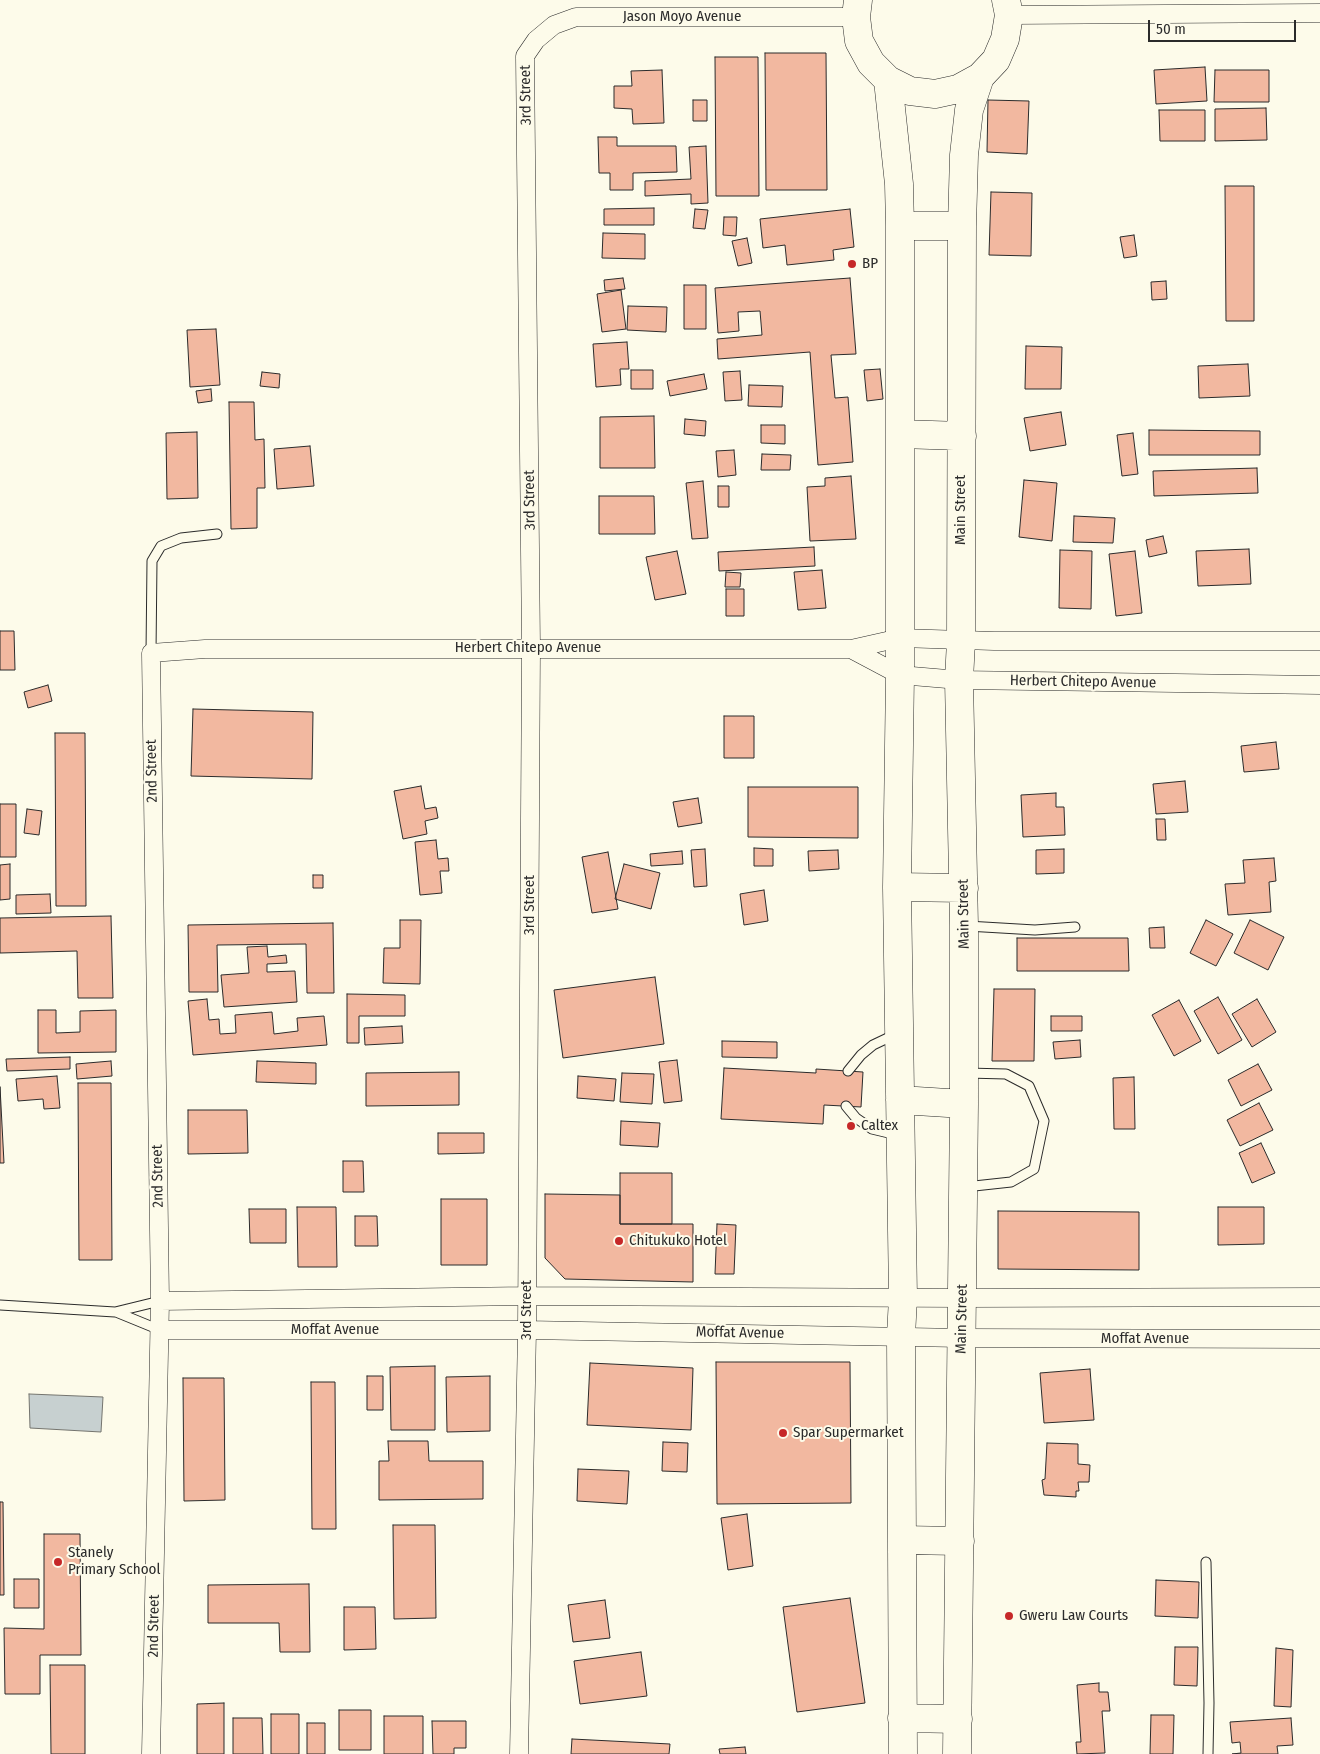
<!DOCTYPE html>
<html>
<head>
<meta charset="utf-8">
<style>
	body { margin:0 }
	#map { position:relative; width:1320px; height:1754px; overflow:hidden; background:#fdfbea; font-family:"Fira Sans Condensed",sans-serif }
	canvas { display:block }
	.scale { position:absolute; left:1148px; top:20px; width:148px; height:22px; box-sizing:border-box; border:2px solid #2b2b2b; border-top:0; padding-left:6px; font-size:15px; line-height:18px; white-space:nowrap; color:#2b2b2b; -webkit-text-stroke:4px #fdfbea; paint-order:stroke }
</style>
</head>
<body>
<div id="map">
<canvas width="1320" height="1754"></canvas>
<div class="scale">50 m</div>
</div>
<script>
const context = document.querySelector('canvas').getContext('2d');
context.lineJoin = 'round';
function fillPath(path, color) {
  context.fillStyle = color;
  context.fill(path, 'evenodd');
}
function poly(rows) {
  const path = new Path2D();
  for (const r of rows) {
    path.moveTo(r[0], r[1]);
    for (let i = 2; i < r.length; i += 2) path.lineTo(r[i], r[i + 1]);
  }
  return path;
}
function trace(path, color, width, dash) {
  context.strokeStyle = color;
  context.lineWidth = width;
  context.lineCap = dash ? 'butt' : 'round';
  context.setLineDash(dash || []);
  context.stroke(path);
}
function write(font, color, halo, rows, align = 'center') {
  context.font = font + ' "Fira Sans Condensed",sans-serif';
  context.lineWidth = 4;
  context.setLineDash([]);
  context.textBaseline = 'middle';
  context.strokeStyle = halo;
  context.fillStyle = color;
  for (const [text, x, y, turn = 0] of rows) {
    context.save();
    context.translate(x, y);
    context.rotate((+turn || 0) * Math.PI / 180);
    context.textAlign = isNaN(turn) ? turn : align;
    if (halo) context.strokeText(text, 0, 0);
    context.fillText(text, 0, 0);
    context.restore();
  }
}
const water = poly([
	[29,1394,103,1397,101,1432,30,1428,29,1394]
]);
fillPath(water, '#c7d0d0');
trace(water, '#74746e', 1);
const building = poly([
	[765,53,826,53,827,190,766,190,765,53],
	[715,57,758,57,759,196,716,196,715,57],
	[1205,67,1207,101,1156,104,1154,70,1205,67],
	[662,70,664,123,633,124,632,109,614,108,614,86,632,86,631,71,662,70],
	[1215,70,1269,70,1269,102,1214,102,1215,70],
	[693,100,707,100,707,121,693,121,693,100],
	[988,100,1029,101,1027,154,987,152,988,100],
	[1266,108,1267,140,1215,141,1215,109,1266,108],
	[1159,110,1205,110,1205,141,1160,141,1159,110],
	[598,137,617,137,617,146,676,146,677,172,633,173,633,190,610,190,610,173,599,173,598,137],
	[706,146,708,203,691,204,691,194,645,196,645,181,691,179,689,147,706,146],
	[1225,186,1254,186,1254,321,1226,321,1225,186],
	[991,192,1032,193,1031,256,989,255,991,192],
	[654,208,654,225,604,225,604,209,654,208],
	[695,209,708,210,705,229,693,228,695,209],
	[850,209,854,247,833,250,834,260,787,265,785,245,763,248,760,219,850,209],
	[724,217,737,217,736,236,723,235,724,217],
	[603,233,645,234,645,259,602,258,603,233],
	[1134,235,1137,256,1124,258,1120,237,1134,235],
	[747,238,752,263,738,266,732,241,747,238],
	[623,278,625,289,605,291,604,280,623,278],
	[850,278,856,354,831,355,835,398,848,397,853,462,818,465,810,352,718,359,717,339,762,335,760,311,738,312,739,331,718,333,715,288,850,278],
	[1166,281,1167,299,1152,300,1151,282,1166,281],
	[684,285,706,285,706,329,684,329,684,285],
	[621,290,626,329,602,332,597,294,621,290],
	[628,306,667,307,666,332,627,330,628,306],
	[216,329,220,385,190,387,187,330,216,329],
	[627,342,629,369,620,369,621,385,596,387,593,344,627,342],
	[1026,346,1062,347,1061,389,1025,389,1026,346],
	[1248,364,1250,396,1199,398,1198,366,1248,364],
	[880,369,883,399,867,401,864,370,880,369],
	[631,370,653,370,653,389,631,389,631,370],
	[740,371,742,400,725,401,723,372,740,371],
	[262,372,280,374,279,388,260,386,262,372],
	[704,374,707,389,670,396,667,381,704,374],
	[749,385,783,386,782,407,748,406,749,385],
	[211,389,212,401,198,403,196,391,211,389],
	[229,402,254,402,255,440,264,439,265,488,257,488,257,528,231,529,229,402],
	[1061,412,1066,445,1030,451,1024,418,1061,412],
	[654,416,655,468,600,468,600,417,654,416],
	[685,419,706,421,705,436,684,434,685,419],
	[761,425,785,425,785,444,761,443,761,425],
	[1149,430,1260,431,1260,455,1149,455,1149,430],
	[197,432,198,498,167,499,166,433,197,432],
	[1133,433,1138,474,1122,476,1117,435,1133,433],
	[310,446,314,486,277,489,274,449,310,446],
	[734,450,736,475,718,477,716,451,734,450],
	[762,454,791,455,790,470,761,470,762,454],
	[1257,468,1258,493,1154,496,1153,471,1257,468],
	[851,476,856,539,810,541,807,487,825,486,825,478,851,476],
	[1024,480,1057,483,1052,541,1019,537,1024,480],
	[703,481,708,538,692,539,686,483,703,481],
	[718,486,729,486,729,507,718,507,718,486],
	[599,496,654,496,655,534,599,534,599,496],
	[1074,516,1115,518,1113,543,1073,542,1074,516],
	[1163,536,1167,553,1149,557,1146,540,1163,536],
	[814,547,815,566,719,571,718,552,814,547],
	[1249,549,1251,584,1198,586,1196,551,1249,549],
	[1060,550,1092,551,1091,609,1059,608,1060,550],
	[677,551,686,594,655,600,646,557,677,551],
	[1135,551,1142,613,1116,616,1109,554,1135,551],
	[822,570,826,608,798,610,794,572,822,570],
	[726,572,741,573,740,587,725,587,726,572],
	[726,589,744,589,744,616,726,616,726,589],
	[0,631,14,631,15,670,0,670,0,631],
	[48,685,52,701,28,708,24,692,48,685],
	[193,709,313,712,312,779,191,776,193,709],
	[724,716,754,716,754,758,724,758,724,716],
	[55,733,85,733,86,906,56,906,55,733],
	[1276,742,1279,769,1244,772,1241,746,1276,742],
	[1185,781,1188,812,1156,814,1153,784,1185,781],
	[421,786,425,809,436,807,438,818,425,821,427,834,403,839,394,791,421,786],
	[748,787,858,787,858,838,748,837,748,787],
	[1056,793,1056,807,1064,807,1065,835,1023,837,1021,795,1056,793],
	[698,798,702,823,678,827,673,802,698,798],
	[0,804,16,804,16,857,0,857,0,804],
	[27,809,42,811,39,835,24,833,27,809],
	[1156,819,1165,819,1166,840,1157,840,1156,819],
	[436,840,438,859,448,858,449,871,440,871,442,893,420,895,415,842,436,840],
	[754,848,773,849,773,866,754,866,754,848],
	[705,849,707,886,694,887,691,850,705,849],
	[1064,849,1064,873,1036,874,1036,850,1064,849],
	[838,850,839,869,809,871,808,851,838,850],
	[682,851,683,864,651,866,650,854,682,851],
	[608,852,618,909,592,913,582,857,608,852],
	[1274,858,1276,881,1269,882,1271,912,1228,915,1225,884,1245,883,1243,860,1274,858],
	[10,864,10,899,0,900,0,865,10,864],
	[624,864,660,873,651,909,615,899,624,864],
	[313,875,323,875,323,888,313,888,313,875],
	[764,890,768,921,744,925,740,894,764,890],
	[50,894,51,913,16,914,16,895,50,894],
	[111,916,113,998,78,998,77,951,0,953,0,918,111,916],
	[400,920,421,920,420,984,383,983,384,948,400,948,400,920],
	[1206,920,1233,934,1216,966,1190,953,1206,920],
	[1250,920,1284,937,1268,970,1234,953,1250,920],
	[333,923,334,993,307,993,306,944,217,945,218,992,189,992,188,925,333,923],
	[1164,927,1165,948,1150,948,1149,928,1164,927],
	[1017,938,1128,938,1129,971,1017,971,1017,938],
	[267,946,268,957,286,955,287,963,267,964,267,972,295,971,297,1002,224,1007,221,975,249,973,247,947,267,946],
	[655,977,664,1044,563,1058,554,990,655,977],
	[994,989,1035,989,1034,1061,992,1061,994,989],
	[347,994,405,995,405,1016,359,1016,359,1043,347,1043,347,994],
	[1218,997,1242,1040,1218,1054,1194,1011,1218,997],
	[207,999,209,1020,219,1019,220,1034,236,1033,235,1015,272,1012,274,1034,298,1031,297,1018,324,1016,327,1045,193,1055,188,1001,207,999],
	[1257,999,1276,1032,1252,1047,1232,1014,1257,999],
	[1179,1000,1201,1041,1174,1056,1152,1015,1179,1000],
	[38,1010,56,1010,56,1033,80,1032,80,1011,116,1010,116,1052,38,1053,38,1010],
	[1051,1016,1082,1016,1082,1031,1051,1031,1051,1016],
	[402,1026,403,1043,365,1045,364,1028,402,1026],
	[1080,1040,1081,1057,1055,1059,1053,1042,1080,1040],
	[722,1041,777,1042,777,1058,722,1057,722,1041],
	[70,1057,70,1069,7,1071,6,1059,70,1057],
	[677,1060,682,1101,664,1103,659,1062,677,1060],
	[111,1061,112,1076,77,1079,76,1064,111,1061],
	[257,1061,316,1063,316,1084,256,1082,257,1061],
	[1258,1064,1272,1090,1241,1106,1228,1080,1258,1064],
	[724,1068,816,1073,816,1069,863,1072,861,1107,824,1105,823,1124,721,1119,724,1068],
	[459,1072,459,1105,366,1106,366,1073,459,1072],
	[622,1073,654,1074,652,1104,620,1102,622,1073],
	[57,1076,60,1108,44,1109,43,1099,18,1101,16,1079,57,1076],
	[578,1076,616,1079,614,1101,577,1098,578,1076],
	[1134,1077,1135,1129,1114,1129,1113,1078,1134,1077],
	[78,1083,111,1083,112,1260,79,1260,78,1083],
	[0,1087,4,1163,0,1163,0,1087],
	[1259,1103,1273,1130,1240,1146,1227,1120,1259,1103],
	[188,1110,247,1110,248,1153,188,1154,188,1110],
	[621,1121,660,1123,658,1147,620,1145,621,1121],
	[438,1133,484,1133,484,1153,438,1154,438,1133],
	[1261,1143,1275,1173,1252,1183,1239,1153,1261,1143],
	[343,1161,363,1161,364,1192,343,1192,343,1161],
	[620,1173,672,1173,672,1224,620,1224,620,1173],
	[545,1194,620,1195,620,1224,693,1224,693,1282,565,1279,545,1258,545,1194],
	[441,1199,487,1199,487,1265,441,1265,441,1199],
	[297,1207,336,1207,337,1267,298,1267,297,1207],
	[1218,1207,1264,1207,1264,1244,1218,1245,1218,1207],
	[249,1209,286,1209,286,1243,250,1243,249,1209],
	[998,1211,1139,1212,1139,1270,998,1269,998,1211],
	[355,1216,377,1216,378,1246,355,1246,355,1216],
	[717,1224,736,1225,734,1274,715,1274,717,1224],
	[716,1362,850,1362,851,1503,717,1504,716,1362],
	[590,1363,693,1368,691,1430,587,1425,590,1363],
	[435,1366,435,1430,391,1430,390,1367,435,1366],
	[1090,1369,1094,1420,1044,1423,1040,1373,1090,1369],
	[367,1376,383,1376,383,1410,367,1410,367,1376],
	[490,1376,490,1431,447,1432,446,1377,490,1376],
	[183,1378,224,1378,225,1500,184,1501,183,1378],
	[311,1382,335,1382,336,1529,312,1529,311,1382],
	[388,1441,428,1441,429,1461,483,1461,483,1499,379,1500,379,1461,389,1461,388,1441],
	[663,1442,688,1443,687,1472,662,1471,663,1442],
	[1047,1443,1078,1444,1078,1464,1090,1465,1089,1482,1078,1482,1079,1491,1076,1491,1076,1497,1044,1495,1042,1480,1045,1479,1047,1443],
	[578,1469,629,1471,627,1504,577,1501,578,1469],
	[0,1502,3,1502,4,1595,0,1595,0,1502],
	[747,1514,753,1566,728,1570,721,1518,747,1514],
	[393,1525,435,1525,436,1618,394,1619,393,1525],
	[44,1534,80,1534,81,1655,40,1655,40,1694,5,1694,4,1628,44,1629,44,1534],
	[14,1579,39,1579,39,1608,14,1608,14,1579],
	[1156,1580,1199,1582,1198,1618,1155,1616,1156,1580],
	[309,1584,310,1652,280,1652,279,1623,208,1623,208,1585,309,1584],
	[850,1598,865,1703,797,1712,783,1607,850,1598],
	[605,1600,610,1638,573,1642,568,1605,605,1600],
	[344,1607,375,1607,376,1649,344,1650,344,1607],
	[1175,1647,1198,1647,1197,1686,1174,1685,1175,1647],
	[1276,1648,1293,1650,1291,1707,1274,1706,1276,1648],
	[641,1652,647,1696,580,1704,574,1661,641,1652],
	[50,1665,85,1665,85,1754,51,1754,50,1665],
	[1099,1683,1099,1692,1108,1692,1110,1711,1102,1711,1105,1753,1077,1754,1076,1742,1081,1742,1077,1685,1099,1683],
	[224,1703,224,1754,197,1754,197,1704,224,1703],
	[339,1710,371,1710,371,1750,339,1750,339,1710],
	[271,1714,299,1714,299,1754,271,1754,271,1714],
	[1151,1715,1174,1715,1173,1754,1150,1754,1151,1715],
	[384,1716,423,1716,423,1754,384,1754,384,1716],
	[233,1718,262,1718,263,1754,233,1754,233,1718],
	[1291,1718,1293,1745,1277,1746,1278,1754,1232,1754,1241,1753,1240,1742,1232,1743,1230,1722,1291,1718],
	[432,1721,466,1721,466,1748,454,1748,454,1754,433,1754,432,1721],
	[307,1723,325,1723,325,1754,307,1754,307,1723],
	[572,1739,670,1744,669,1754,571,1754,572,1739],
	[745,1747,746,1754,720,1754,719,1749,745,1747]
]);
fillPath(building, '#f2b8a0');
trace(building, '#2b2b2b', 1);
const service = poly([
	[151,653,152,561,161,546,181,538,217,534],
	[967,926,1035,930,1075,927],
	[848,1071,861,1055,873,1045,894,1035],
	[846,1106,856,1118,872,1129,897,1135],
	[965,1187,1011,1182,1034,1169,1044,1121,1029,1086,1006,1074,967,1073],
	[0,1305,115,1312,160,1301],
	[116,1312,160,1330],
	[1206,1562,1209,1703,1208,1754]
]);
const minor = poly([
	[1009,15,1320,13],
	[851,649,900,675,959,680,1320,685],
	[160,1301,527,1296,963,1298,1320,1297],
	[160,1330,527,1330,962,1338,1320,1339],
	[151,1754,160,1301,151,653,205,649,851,649,900,638,994,641,1320,641],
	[519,1754,527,1330,531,648,525,56,536,40,554,25,576,17,856,17]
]);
const trunk = poly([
	[858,0,856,17,859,41,871,63,888,80,910,91,935,94,958,89,980,77,996,60,1005,39,1009,15,1006,0],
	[888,80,899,184,900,226,900,675,897,887,903,1298,901,1336,903,1754],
	[900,226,962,226],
	[900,434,962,436],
	[897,887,964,888],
	[900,1100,964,1104],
	[902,1540,960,1541],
	[902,1718,958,1719],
	[957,1754,964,1104,964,926,959,680,961,641,962,226,964,155,969,110,980,77]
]);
trace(service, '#2b2b2b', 11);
trace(minor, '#2b2b2b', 19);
trace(trunk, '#2b2b2b', 29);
trace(service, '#fdfbea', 9);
trace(minor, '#fdfbea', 18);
trace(trunk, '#fdfbea', 28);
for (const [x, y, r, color] of [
	[852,264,5,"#c62828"],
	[851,1126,5,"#c62828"],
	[619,1241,5,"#c62828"],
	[783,1433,5,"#c62828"],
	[58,1562,5,"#c62828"],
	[1009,1616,5,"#c62828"]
]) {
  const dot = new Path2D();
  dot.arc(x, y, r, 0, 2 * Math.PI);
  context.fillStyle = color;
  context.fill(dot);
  trace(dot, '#fdfbea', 2);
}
write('15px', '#2b2b2b', '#fdfbea', [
	["Jason Moyo Avenue",682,17],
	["3rd Street",526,95,-91],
	["3rd Street",530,500,-91],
	["Main Street",961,510,-90],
	["Herbert Chitepo Avenue",528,648],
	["Herbert Chitepo Avenue",1083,682,1],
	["2nd Street",152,771,-91],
	["3rd Street",530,905,-90],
	["Main Street",964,914,-91],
	["2nd Street",158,1176,-91],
	["3rd Street",527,1310,-90],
	["Main Street",962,1319,-89],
	["Moffat Avenue",335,1330],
	["Moffat Avenue",740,1333,1],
	["Moffat Avenue",1145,1339],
	["2nd Street",154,1626,-89]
]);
write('15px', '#2b2b2b', '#fdfbea', [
	["BP",862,264],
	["Caltex",861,1126],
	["Chitukuko Hotel",629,1241],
	["Spar Supermarket",793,1433],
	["Stanely",68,1553],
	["Primary School",68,1570],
	["Gweru Law Courts",1019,1616]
], 'left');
</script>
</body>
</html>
